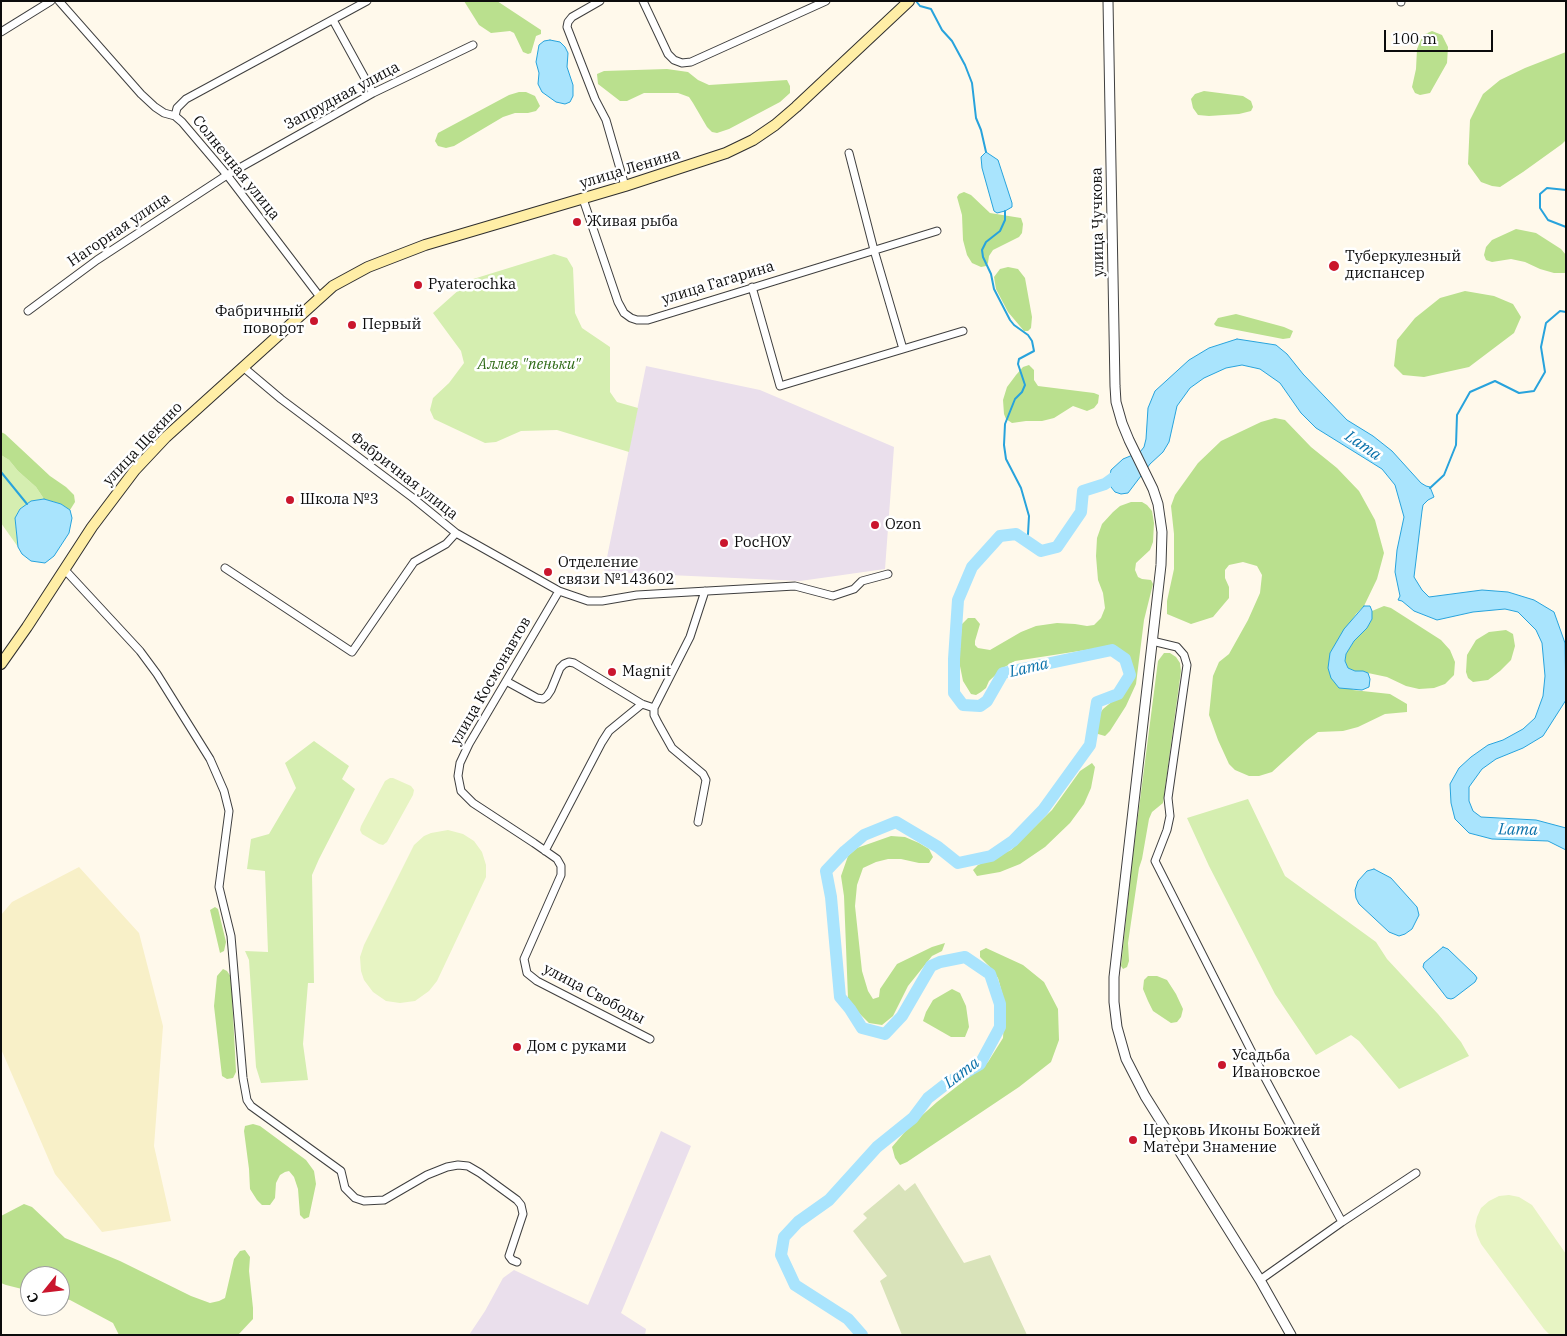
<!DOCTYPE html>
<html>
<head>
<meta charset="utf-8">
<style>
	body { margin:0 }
	#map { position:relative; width:1567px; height:1336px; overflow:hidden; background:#fff9eb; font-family:"IBM Plex Serif",serif }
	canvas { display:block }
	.frame { position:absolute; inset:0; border:2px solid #0c0c0c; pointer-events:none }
	.north { position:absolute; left:20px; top:1266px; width:50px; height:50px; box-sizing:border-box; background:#fff; border:1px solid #9e9e9e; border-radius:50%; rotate:241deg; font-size:14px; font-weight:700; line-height:20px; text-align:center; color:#0c0c0c }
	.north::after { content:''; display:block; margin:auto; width:18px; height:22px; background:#ca162d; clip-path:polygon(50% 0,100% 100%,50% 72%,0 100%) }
	.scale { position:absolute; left:1384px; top:30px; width:109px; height:22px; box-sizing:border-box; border:2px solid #0c0c0c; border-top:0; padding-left:6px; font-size:15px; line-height:18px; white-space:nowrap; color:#0c0c0c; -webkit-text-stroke:4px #fff; paint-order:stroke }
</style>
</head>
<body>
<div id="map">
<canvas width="1567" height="1336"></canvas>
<div class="frame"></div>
<div class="north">С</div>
<div class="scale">100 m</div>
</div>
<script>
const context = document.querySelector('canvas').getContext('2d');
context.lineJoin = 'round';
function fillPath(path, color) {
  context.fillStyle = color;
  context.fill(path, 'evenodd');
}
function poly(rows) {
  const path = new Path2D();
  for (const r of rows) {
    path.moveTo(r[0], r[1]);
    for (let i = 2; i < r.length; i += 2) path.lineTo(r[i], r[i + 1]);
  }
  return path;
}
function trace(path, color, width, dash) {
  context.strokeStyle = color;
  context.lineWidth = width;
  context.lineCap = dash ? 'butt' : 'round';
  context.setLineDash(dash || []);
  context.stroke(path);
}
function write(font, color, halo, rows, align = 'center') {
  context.font = font + ' "IBM Plex Serif",serif';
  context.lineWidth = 5;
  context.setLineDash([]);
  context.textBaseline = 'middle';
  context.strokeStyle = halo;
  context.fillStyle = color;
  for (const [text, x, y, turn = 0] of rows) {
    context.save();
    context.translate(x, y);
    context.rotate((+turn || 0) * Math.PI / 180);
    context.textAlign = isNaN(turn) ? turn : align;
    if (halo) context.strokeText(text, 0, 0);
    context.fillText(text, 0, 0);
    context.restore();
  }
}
fillPath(poly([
	[646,366,760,390,894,447,885,569,800,581,604,572],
	[661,1131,691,1146,621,1313,646,1329,645,1335,469,1335,485,1311,503,1278,514,1270,588,1305]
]), '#eadfec');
fillPath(poly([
	[79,867,139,933,163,1026,154,1146,171,1221,102,1232,55,1174,1,1049,1,915,12,902]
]), '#f8f0c8');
fillPath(poly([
	[554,254,567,258,573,268,575,313,582,328,610,347,610,392,617,402,638,408,629,452,557,430,521,431,496,442,485,443,434,419,430,410,433,398,449,383,464,363,461,351,433,313,470,280],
	[1,455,9,460,18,471,36,487,44,499,31,501,20,509,15,518,18,547,1,523],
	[314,741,349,766,342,779,355,789,319,859,312,875,314,983,308,983,303,1044,308,1080,261,1083,256,1067,249,960,245,951,268,952,265,871,247,869,251,839,269,834,296,788,285,763],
	[1248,799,1285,876,1376,942,1387,959,1438,1014,1461,1042,1469,1056,1399,1089,1359,1041,1351,1035,1316,1055,1275,994,1209,866,1187,818]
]), '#d5eeb0');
fillPath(poly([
	[464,1,497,1,541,30,541,34,536,36,531,53,528,54,523,52,514,33,510,31,491,33,479,25],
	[1432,31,1442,35,1448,47,1447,63,1430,93,1420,95,1415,93,1412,87,1416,69,1417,49,1423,35],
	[1566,52,1566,140,1562,144,1523,172,1500,187,1492,186,1481,182,1468,164,1470,120,1483,94,1500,80,1525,68],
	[667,69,688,72,698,80,709,85,787,80,790,86,790,93,780,102,729,129,717,133,712,132,707,127,693,103,689,97,678,93,644,93,627,101,620,101,598,84,597,74,604,71],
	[1204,91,1243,96,1251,101,1253,107,1251,111,1239,114,1209,116,1198,115,1193,108,1191,99,1195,94],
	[519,92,526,92,535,96,540,106,536,111,528,113,515,113,503,117,454,146,446,148,438,146,435,141,438,133,509,95],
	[964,192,971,195,990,213,1021,218,1023,224,1022,233,1019,237,993,250,989,256,988,263,986,266,981,267,972,263,967,255,963,240,962,215,957,197,959,194],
	[1516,229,1536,233,1561,249,1566,255,1566,273,1554,273,1540,269,1525,262,1511,259,1492,262,1486,260,1484,255,1486,247,1492,240],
	[1008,267,1018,269,1025,278,1032,317,1031,328,1028,331,1024,331,1008,312,996,289,994,277,1000,269],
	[1465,291,1494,296,1513,304,1521,317,1514,333,1469,367,1424,377,1403,375,1394,366,1397,340,1415,318,1440,298],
	[1236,314,1284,327,1293,331,1290,338,1283,339,1216,326,1214,324,1218,318],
	[1029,365,1034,370,1034,380,1038,386,1094,393,1099,395,1098,403,1094,408,1087,411,1073,406,1054,418,1042,421,1026,421,1012,423,1006,419,1004,414,1003,400,1007,387,1016,375,1023,367],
	[1275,418,1285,420,1311,447,1337,468,1359,491,1375,520,1384,553,1377,579,1364,606,1356,614,1330,653,1353,690,1390,694,1407,704,1407,712,1385,714,1358,727,1343,731,1318,732,1306,741,1272,772,1259,776,1249,776,1235,770,1229,764,1218,740,1209,715,1213,676,1219,662,1229,654,1248,620,1260,593,1262,575,1257,566,1243,562,1229,565,1225,570,1225,578,1229,587,1229,598,1213,617,1191,624,1167,614,1167,601,1174,569,1174,534,1171,506,1175,495,1198,463,1221,441,1261,422],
	[1,432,5,434,50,476,66,487,74,495,75,502,70,510,61,504,44,499,36,487,18,471,9,460,1,455],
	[1131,502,1142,502,1147,505,1152,511,1154,523,1153,542,1150,550,1136,563,1135,570,1138,577,1142,579,1151,580,1153,584,1144,620,1136,684,1126,706,1110,731,1105,736,1098,734,1096,730,1098,716,1103,709,1125,691,1132,674,1132,667,1128,660,1123,652,1115,647,1105,647,1015,661,1003,668,989,681,986,688,981,692,976,695,971,694,963,681,959,661,962,624,968,618,975,618,980,624,975,641,975,645,978,648,990,650,1021,632,1036,626,1057,623,1075,624,1087,626,1094,625,1101,618,1105,608,1103,593,1098,580,1096,556,1097,538,1102,524,1113,512,1120,506],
	[1384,606,1391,608,1441,640,1450,650,1455,662,1454,675,1445,684,1434,688,1419,689,1406,686,1387,677,1368,673,1363,671,1355,671,1348,668,1345,661,1346,654,1354,641,1367,628,1372,619,1372,611],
	[1506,630,1513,634,1515,646,1511,660,1500,671,1488,680,1473,682,1468,678,1466,672,1467,655,1476,640,1489,632],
	[1164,653,1170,653,1176,657,1180,663,1181,671,1163,803,1152,812,1149,819,1142,859,1139,868,1128,943,1129,961,1127,967,1123,969,1121,966,1132,862,1158,661],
	[1092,763,1095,767,1091,788,1084,804,1070,823,1045,847,1020,864,1000,872,977,876,973,870,978,865,1011,850,1052,810,1080,771],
	[891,836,905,837,919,843,929,849,933,857,929,863,919,863,901,859,888,859,876,862,863,868,857,885,855,906,862,971,868,991,873,999,879,997,880,989,897,964,932,947,945,943,942,951,932,956,908,986,893,1016,882,1025,869,1023,857,1011,848,998,844,896,841,876,848,856,857,848],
	[215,907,218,909,226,942,224,951,220,953,210,910],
	[986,948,1023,965,1044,982,1058,1009,1059,1040,1051,1062,1019,1087,907,1162,900,1165,895,1158,892,1147,909,1127,937,1102,988,1062,1003,1038,1005,1004,998,978,989,966,980,957,980,951],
	[223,969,227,971,231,977,236,1072,233,1078,227,1079,222,1076,214,1006,217,976],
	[1148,976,1157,976,1167,980,1176,994,1183,1009,1181,1017,1177,1022,1171,1023,1153,1011,1148,1001,1143,989,1144,980],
	[952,989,960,993,966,1006,969,1027,965,1037,951,1037,923,1021,926,1012,933,1000],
	[253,1124,260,1126,306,1160,314,1171,316,1184,309,1217,304,1219,300,1215,298,1189,294,1177,289,1171,285,1172,280,1175,276,1183,275,1198,270,1205,262,1205,257,1200,250,1189,249,1169,244,1131,245,1126],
	[24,1204,32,1207,65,1238,120,1261,191,1296,210,1303,219,1301,225,1298,234,1259,240,1251,245,1250,250,1257,249,1271,253,1308,253,1319,238,1335,119,1335,113,1323,70,1300,60,1298,60,1276,30,1276,30,1291,6,1285,1,1283,1,1216]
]), '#bae08e');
fillPath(poly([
	[915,1183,964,1263,990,1255,1027,1335,902,1335,880,1281,887,1276,853,1231,867,1218,863,1214,899,1184,905,1191]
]), '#d9e3ba');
fillPath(poly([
	[390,778,393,778,411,786,414,790,413,795,387,842,383,845,379,844,362,834,360,830,361,826,385,781],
	[448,830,463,834,474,841,482,852,486,865,486,877,437,981,429,991,415,1001,400,1003,386,1001,373,992,364,980,361,971,360,957,364,945,414,845,424,836,431,833],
	[1509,1195,1519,1197,1532,1205,1566,1254,1566,1335,1550,1335,1544,1329,1481,1244,1477,1235,1475,1226,1477,1217,1481,1208,1489,1201,1499,1196]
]), '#e7f4c3');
const water = poly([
	[550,40,560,42,565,47,568,53,567,67,573,85,573,96,570,102,565,104,556,102,542,92,538,84,539,73,536,62,539,45,544,41,550,40],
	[986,152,998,160,1012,203,1012,207,1005,211,997,213,994,211,982,168,981,157,986,152],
	[1237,339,1276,345,1287,354,1303,374,1347,420,1373,436,1392,451,1421,483,1426,486,1430,487,1434,497,1428,500,1423,505,1422,511,1414,577,1422,590,1429,597,1482,590,1508,592,1534,600,1554,612,1565,643,1566,700,1543,736,1523,748,1496,759,1482,769,1469,787,1469,801,1473,811,1481,817,1536,820,1566,828,1566,850,1548,841,1492,839,1469,833,1455,819,1451,803,1450,784,1459,768,1471,757,1488,745,1503,740,1523,729,1535,718,1543,696,1545,676,1542,643,1536,630,1518,612,1505,609,1473,612,1437,620,1414,611,1402,601,1398,600,1400,596,1395,572,1397,550,1404,517,1395,485,1382,469,1316,428,1301,413,1280,383,1260,369,1242,365,1226,368,1204,378,1190,388,1177,406,1169,442,1163,452,1150,464,1128,493,1121,494,1115,492,1111,487,1109,481,1111,470,1123,459,1140,452,1144,447,1146,439,1148,408,1155,391,1189,360,1209,348,1237,339],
	[44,499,61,504,70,510,72,518,69,533,54,556,45,563,31,561,22,554,18,547,15,518,20,509,31,501,44,499],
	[1364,606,1370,606,1372,611,1372,619,1367,628,1354,641,1346,654,1345,661,1348,668,1355,671,1363,671,1368,673,1370,679,1369,687,1362,690,1339,688,1331,678,1328,668,1330,653,1344,629,1364,606],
	[1374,869,1391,878,1417,907,1419,915,1412,929,1405,934,1399,936,1389,932,1359,904,1356,898,1355,890,1358,881,1367,871,1374,869],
	[1443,947,1448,949,1475,975,1477,978,1475,982,1454,998,1451,999,1447,998,1423,967,1424,963,1443,947]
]);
fillPath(water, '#a9e4fd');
trace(water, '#28a3dc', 1);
trace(poly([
	[916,1,920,6,931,9,942,30,952,41,965,65,972,83,976,118,981,130,986,152],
	[1566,190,1547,188,1540,194,1540,208,1548,220,1566,227],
	[1005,211,1005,220,1000,231,986,242,982,250,983,257,991,274,994,289,1010,320,1014,325,1028,335,1032,341,1034,351,1019,359,1018,364,1025,385,1022,392,1015,399,1005,424,1004,445,1006,459,1021,488,1029,516,1028,534,1025,540],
	[1,472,27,504],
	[1430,488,1444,475,1456,445,1457,415,1470,392,1495,381,1519,393,1534,391,1545,372,1541,347,1546,323,1560,311,1566,312]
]), '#28a3dc', 2);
trace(poly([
	[862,1335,848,1319,795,1285,781,1255,784,1237,798,1222,829,1200,877,1147,913,1118,928,1098,946,1084,980,1064,1000,1027,1000,1004,990,974,965,957,940,962,931,966,902,1016,885,1034,862,1028,850,1009,840,997,831,897,826,871,845,851,864,835,896,822,938,847,958,863,991,856,1013,841,1043,810,1090,745,1097,702,1118,694,1130,675,1125,659,1112,650,1003,673,987,701,980,706,963,705,954,693,954,659,958,600,972,567,1000,536,1016,534,1041,551,1057,547,1081,512,1083,491,1105,484,1123,471]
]), '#a9e4fd', 12);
const minor = poly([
	[59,1,141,94,155,107,164,113,175,116,182,122,227,175,320,297],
	[600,1,572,17,568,22,567,27,595,99,606,120,625,186],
	[643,1,668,54,674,60,682,63,691,62,826,1],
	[1401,1,1401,2],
	[333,20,373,93],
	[1,32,51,1],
	[175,116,177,108,186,99,367,1],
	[849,153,874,250,903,349],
	[583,199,618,302,624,313,631,318,637,320,648,320,937,231],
	[752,287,780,386,963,331],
	[28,311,97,260,227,175,373,93,473,45],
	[243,367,281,399,413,498,456,533,559,591,588,601,602,601,637,595,795,586,833,596,854,589,862,581,888,574],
	[225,568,352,652,414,562,446,544,456,533],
	[65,570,140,651,157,674,210,759,224,791,229,811,219,887,231,936,243,1078,247,1100,251,1106,341,1171,345,1188,355,1198,364,1201,384,1200,427,1175,447,1167,458,1165,468,1166,480,1173,517,1200,521,1205,523,1214,509,1256,512,1260,517,1262],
	[559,591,469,744,460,763,458,776,461,791,473,803,534,843,557,859,561,866,561,875,524,959,527,973,537,981,650,1039],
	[1152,641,1177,647,1184,655,1187,665,1168,798,1170,816,1167,830,1155,861,1265,1078,1342,1222],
	[506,681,537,698,543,699,547,696,551,690,560,668,564,664,569,662,574,663,642,704,654,708],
	[698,822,706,780,703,774,672,748,658,723,654,715,654,708,690,637,705,591],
	[545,851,602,742,609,731,642,704],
	[1260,1280,1342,1222,1416,1173]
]);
const tertiary = poly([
	[1108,1,1115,386,1116,402,1122,423,1129,440,1153,489,1158,504,1162,532,1161,565,1114,977,1114,1002,1117,1027,1126,1059,1145,1096,1260,1280,1291,1335]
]);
const secondary = poly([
	[1,664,27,627,92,527,135,470,166,437,333,286,368,267,425,245,625,186,726,153,753,140,775,125,796,107,909,1]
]);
trace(minor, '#3f3f3f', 9);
trace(tertiary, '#3f3f3f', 11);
trace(secondary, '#2e2e2e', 12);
trace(minor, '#fff', 7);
trace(tertiary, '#fff', 9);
trace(secondary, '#ffeea6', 10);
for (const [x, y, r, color] of [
	[577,222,5,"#ca162d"],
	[1334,266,6,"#ca162d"],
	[418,285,5,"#ca162d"],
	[314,321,5,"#ca162d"],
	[352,325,5,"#ca162d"],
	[290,500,5,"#ca162d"],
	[875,525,5,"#ca162d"],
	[724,543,5,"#ca162d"],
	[548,572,5,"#ca162d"],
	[612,672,5,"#ca162d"],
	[517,1047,5,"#ca162d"],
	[1222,1065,5,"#ca162d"],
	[1133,1140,5,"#ca162d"]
]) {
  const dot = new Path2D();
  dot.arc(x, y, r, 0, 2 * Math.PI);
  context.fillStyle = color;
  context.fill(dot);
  trace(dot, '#fff', 2);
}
write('15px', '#0c0c0c', '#fff', [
	["Запрудная улица",342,96,-28],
	["Солнечная улица",236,168,51],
	["улица Ленина",630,169,-17],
	["улица Чучкова",1098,222,-91],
	["Нагорная улица",119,230,-34],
	["улица Гагарина",718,283,-17],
	["улица Щекино",143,444,-47],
	["Фабричная улица",404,476,38],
	["улица Космонавтов",491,681,-60],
	["улица Свободы",594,994,28]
]);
write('15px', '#0c0c0c', '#fff', [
	["Живая рыба",587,222],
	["Туберкулезный",1345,257],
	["диспансер",1345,274],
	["Pyaterochka",428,285],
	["Фабричный",304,312,"right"],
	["поворот",304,329,"right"],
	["Первый",362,325],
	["Школа №3",300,500],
	["Ozon",885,525],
	["РосНОУ",734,543],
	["Отделение",558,563],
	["связи №143602",558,580],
	["Magnit",622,672],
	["Дом с руками",527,1047],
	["Усадьба",1232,1056],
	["Ивановское",1232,1073],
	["Церковь Иконы Божией",1143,1131],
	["Матери Знамение",1143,1148]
], 'left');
write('italic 15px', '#2e6a16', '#fff', [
	["Аллея \"пеньки\"",529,365]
]);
write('italic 16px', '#0971aa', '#fff', [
	["Lama",1363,446,34],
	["Lama",1029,668,-13],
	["Lama",1518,830,1],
	["Lama",962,1073,-37]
]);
</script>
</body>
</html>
